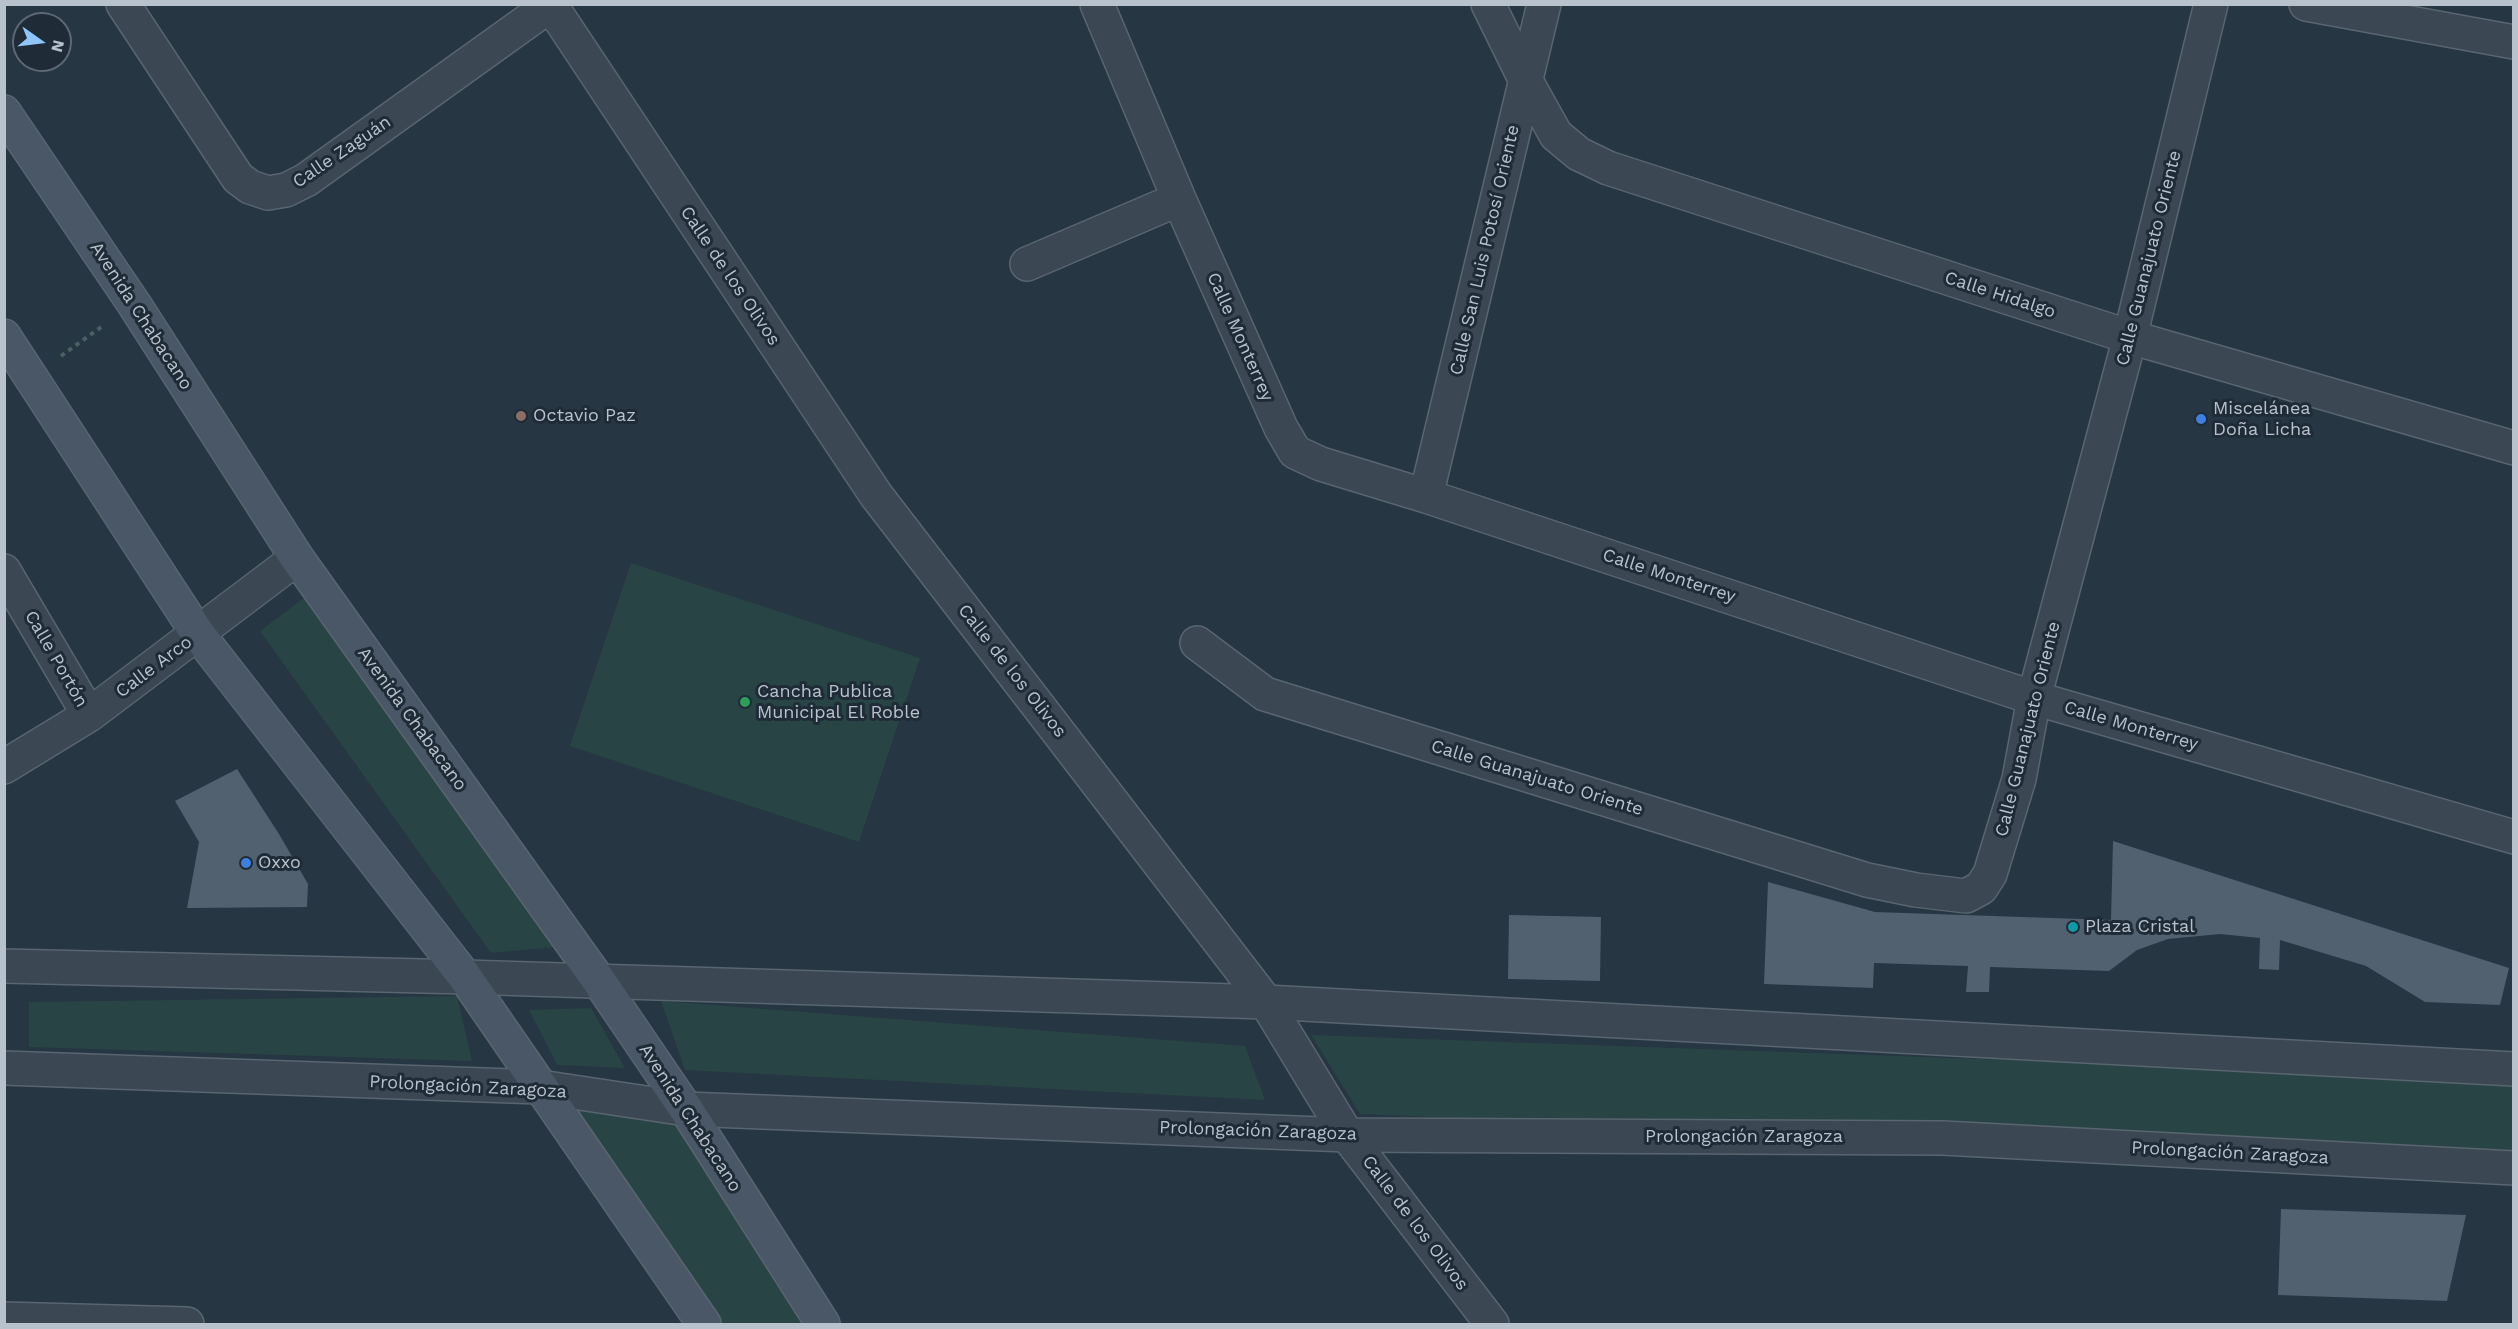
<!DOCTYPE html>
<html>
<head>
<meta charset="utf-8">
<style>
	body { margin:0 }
	#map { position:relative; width:2518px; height:1329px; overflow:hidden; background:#263643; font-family:"Work Sans",sans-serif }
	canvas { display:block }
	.frame { position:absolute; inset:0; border:6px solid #b8c2cc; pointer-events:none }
	.north { position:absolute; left:12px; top:12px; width:60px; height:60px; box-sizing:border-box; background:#1f2c38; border:2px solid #5c6873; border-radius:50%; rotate:104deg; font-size:16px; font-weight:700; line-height:24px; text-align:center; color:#b8c2cc }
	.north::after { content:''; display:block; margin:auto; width:21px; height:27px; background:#8fc5fa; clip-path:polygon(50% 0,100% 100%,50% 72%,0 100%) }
</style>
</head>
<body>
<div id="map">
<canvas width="2518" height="1329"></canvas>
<div class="frame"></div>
<div class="north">N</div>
</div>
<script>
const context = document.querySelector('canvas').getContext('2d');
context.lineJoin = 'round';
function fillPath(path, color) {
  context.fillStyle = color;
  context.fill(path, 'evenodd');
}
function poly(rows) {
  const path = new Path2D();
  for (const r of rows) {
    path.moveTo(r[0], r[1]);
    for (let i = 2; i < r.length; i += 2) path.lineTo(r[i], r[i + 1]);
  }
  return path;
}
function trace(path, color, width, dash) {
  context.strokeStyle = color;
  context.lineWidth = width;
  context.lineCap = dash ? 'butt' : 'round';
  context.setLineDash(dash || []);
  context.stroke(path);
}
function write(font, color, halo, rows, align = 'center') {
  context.font = font + ' "Work Sans",sans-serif';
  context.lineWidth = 6;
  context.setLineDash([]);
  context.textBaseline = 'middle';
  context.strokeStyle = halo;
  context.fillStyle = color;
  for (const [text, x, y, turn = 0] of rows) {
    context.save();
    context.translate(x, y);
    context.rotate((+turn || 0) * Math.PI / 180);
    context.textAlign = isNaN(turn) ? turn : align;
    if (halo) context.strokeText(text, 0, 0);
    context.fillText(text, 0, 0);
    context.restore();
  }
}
fillPath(poly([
	[631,563,920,658,859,842,570,746],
	[313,591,555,947,491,953,260,631],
	[457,996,472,1061,29,1047,29,1002],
	[661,1001,1245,1046,1265,1100,685,1070],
	[591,1008,625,1068,557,1065,529,1010],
	[1311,1035,2513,1078,2513,1161,1360,1114],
	[571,1105,681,1118,813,1324,711,1324]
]), '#284444');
fillPath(poly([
	[237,769,279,834,308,884,307,907,187,908,199,842,175,801],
	[2113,841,2509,968,2500,1005,2425,1002,2366,966,2280,940,2279,970,2259,969,2260,938,2220,934,2168,939,2137,950,2109,971,1990,967,1989,992,1966,992,1968,966,1874,963,1873,988,1764,984,1768,882,1875,912,2111,920],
	[1509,915,1601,917,1600,981,1508,979],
	[2281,1209,2466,1215,2447,1301,2278,1295]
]), '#526170');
const minor = poly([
	[123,4,238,178,250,187,268,193,286,190,306,180,550,5],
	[550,4,876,495,1266,1002,1347,1135,1492,1324],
	[1097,4,1179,199,1281,428,1295,452,1321,464,1426,496,2034,698,2514,837],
	[1488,4,1526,81,1556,135,1579,154,1608,168,2130,337,2514,448],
	[2306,4,2514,42],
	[1027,264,1179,199],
	[1426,496,1544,4],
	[4,571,89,715],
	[1197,643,1265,694,1867,880,1916,890,1966,896,1981,888,1990,874,2019,779,2034,698,2130,337,2211,4],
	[4,767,89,715,297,558],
	[4,1319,187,1324]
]);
const tertiary = poly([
	[4,966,465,977,1266,1002,2514,1069],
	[4,1068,540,1087,686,1109,1347,1135,1942,1138,2514,1168]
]);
const secondary = poly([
	[4,112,134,304,297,558,599,981,686,1109,823,1324],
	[4,336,198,634,465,977,704,1324]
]);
trace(minor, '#596570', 36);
trace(tertiary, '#596570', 36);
trace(secondary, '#596570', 36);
trace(poly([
	[61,356,104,325]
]), '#496162', 4, [4.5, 4.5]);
trace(minor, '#3b4752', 33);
trace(tertiary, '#3b4752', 33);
trace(secondary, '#495766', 33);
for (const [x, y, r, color] of [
	[521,416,6,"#8d6e63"],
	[2201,419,6,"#3f7fe0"],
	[745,702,6,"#2e9e5b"],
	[246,863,6,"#3f7fe0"],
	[2073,927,6,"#0f9aa8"]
]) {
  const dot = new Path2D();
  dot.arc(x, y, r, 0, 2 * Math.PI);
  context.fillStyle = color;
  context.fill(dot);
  trace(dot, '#1f2c38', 2);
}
write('18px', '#b8c2cc', '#1f2c38', [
	["Calle Zaguán",342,152,-34],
	["Calle San Luis Potosí Oriente",1485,250,-77],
	["Calle Guanajuato Oriente",2149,258,-76],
	["Calle de los Olivos",730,276,56],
	["Calle Hidalgo",2000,295,18],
	["Avenida Chabacano",141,316,57],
	["Calle Monterrey",1240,337,66],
	["Calle Monterrey",1669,576,18],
	["Calle Portón",56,659,60],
	["Calle Arco",154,667,-37],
	["Calle de los Olivos",1012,671,52],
	["Avenida Chabacano",412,719,54],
	["Calle Monterrey",2131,726,16],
	["Calle Guanajuato Oriente",2028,729,-76],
	["Calle Guanajuato Oriente",1537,778,17],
	["Prolongación Zaragoza",468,1087,3],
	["Avenida Chabacano",690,1118,57],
	["Prolongación Zaragoza",1258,1131,2],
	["Prolongación Zaragoza",1744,1137],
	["Prolongación Zaragoza",2230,1153,3],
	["Calle de los Olivos",1415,1223,53]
]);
write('18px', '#b8c2cc', '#1f2c38', [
	["Miscelánea",2213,409],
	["Doña Licha",2213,430],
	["Octavio Paz",533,416],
	["Cancha Publica",757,692],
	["Municipal El Roble",757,713],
	["Oxxo",258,863],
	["Plaza Cristal",2085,927]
], 'left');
</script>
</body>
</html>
